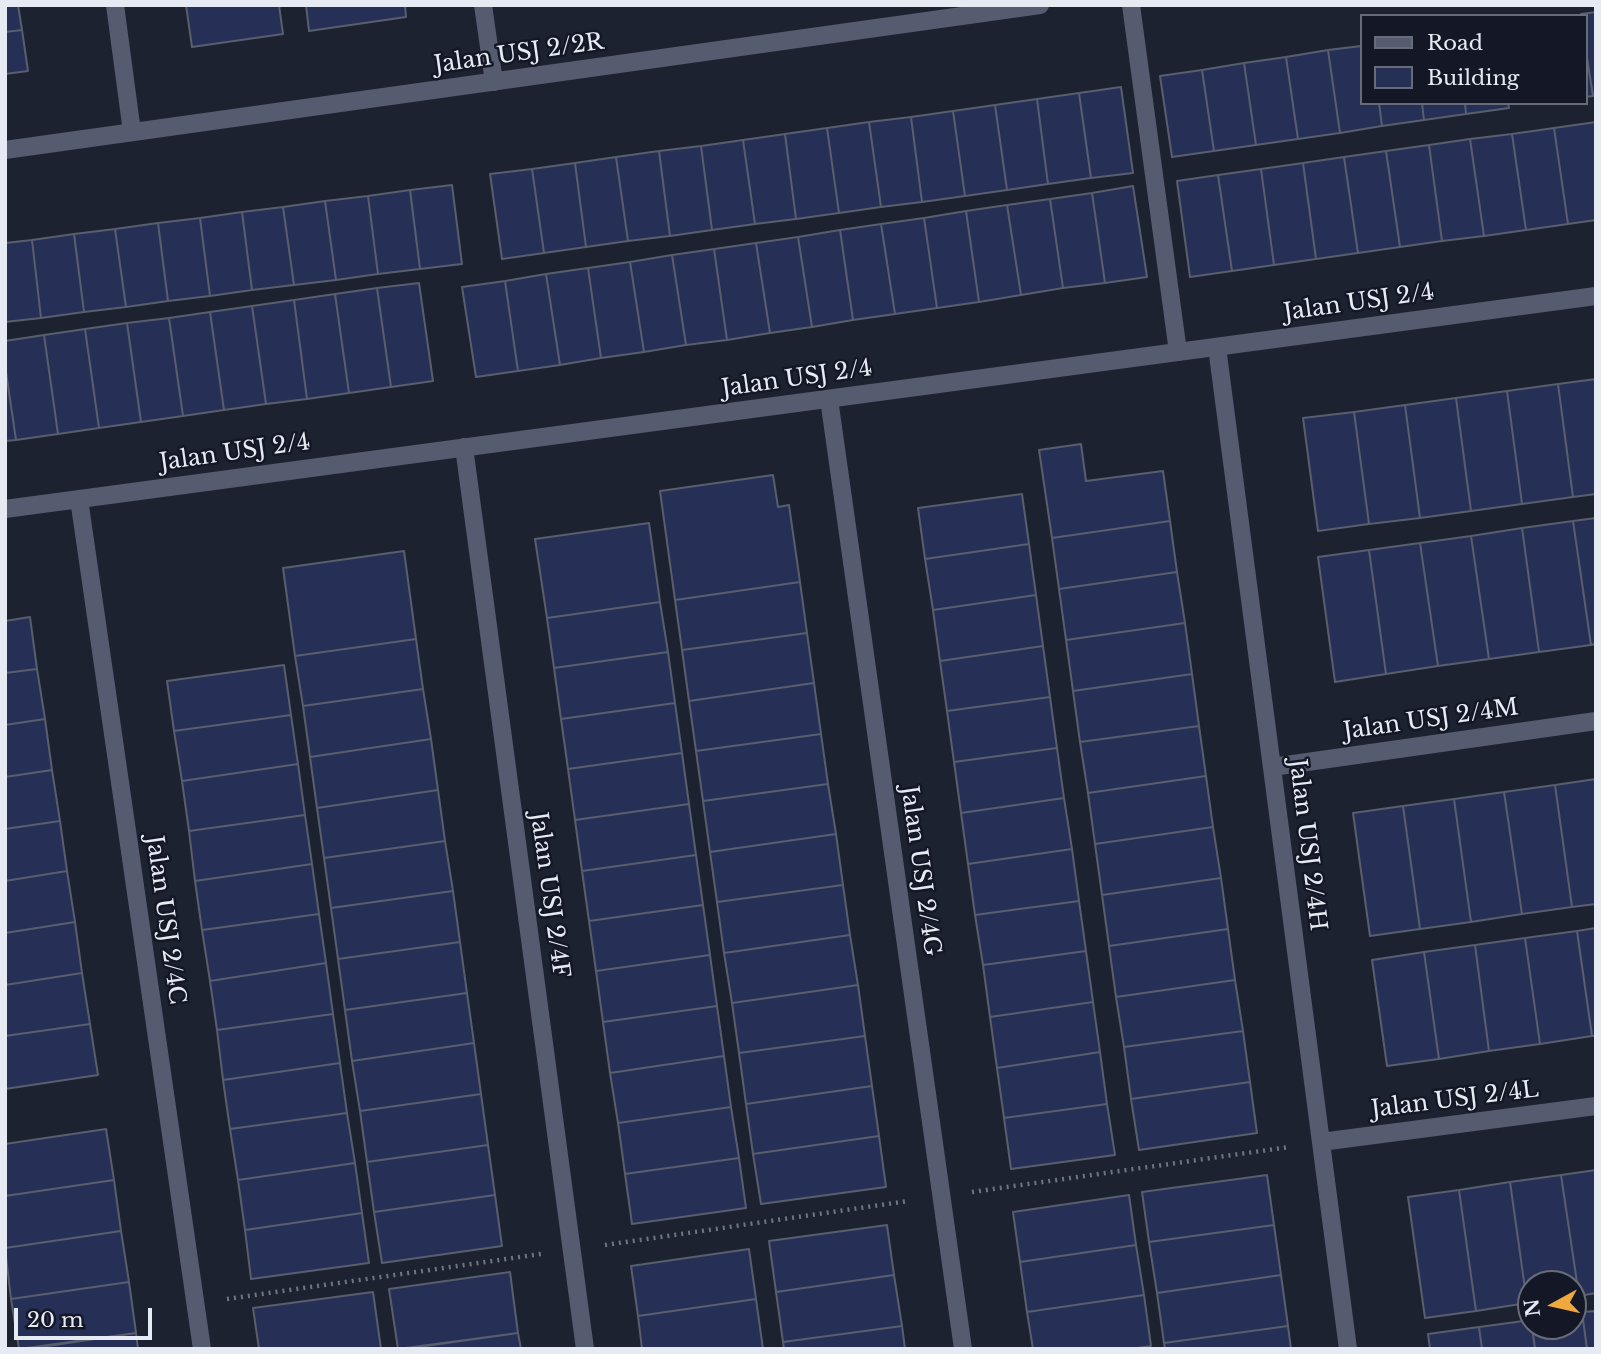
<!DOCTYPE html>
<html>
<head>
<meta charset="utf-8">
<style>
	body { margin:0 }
	#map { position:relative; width:1601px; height:1354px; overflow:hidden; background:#1d2230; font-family:"Libre Baskerville",serif }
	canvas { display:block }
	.frame { position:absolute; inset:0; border:7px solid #e6eaf3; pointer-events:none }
	.legend { position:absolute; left:1360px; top:14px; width:228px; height:91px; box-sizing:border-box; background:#141826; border:2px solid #686c78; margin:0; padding:9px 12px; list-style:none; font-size:21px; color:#e6eaf3 }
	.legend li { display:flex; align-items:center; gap:14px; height:35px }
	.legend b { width:35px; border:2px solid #686c78 }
	.north { position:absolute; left:1517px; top:1270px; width:70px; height:70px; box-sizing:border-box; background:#141826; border:2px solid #686c78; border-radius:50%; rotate:262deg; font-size:19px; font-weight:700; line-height:28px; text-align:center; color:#e6eaf3 }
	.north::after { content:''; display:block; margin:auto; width:24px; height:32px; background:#eea83c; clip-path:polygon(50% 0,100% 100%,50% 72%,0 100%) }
	.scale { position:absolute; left:14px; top:1308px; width:138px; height:32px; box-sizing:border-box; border:4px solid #e6eaf3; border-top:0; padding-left:9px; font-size:21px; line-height:24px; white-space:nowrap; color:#e6eaf3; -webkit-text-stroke:5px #141826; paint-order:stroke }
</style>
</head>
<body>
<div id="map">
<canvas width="1601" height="1354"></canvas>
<div class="frame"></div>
<ul class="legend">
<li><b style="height:9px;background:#565c6f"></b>Road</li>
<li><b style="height:19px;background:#263056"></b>Building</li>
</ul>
<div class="north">N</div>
<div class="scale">20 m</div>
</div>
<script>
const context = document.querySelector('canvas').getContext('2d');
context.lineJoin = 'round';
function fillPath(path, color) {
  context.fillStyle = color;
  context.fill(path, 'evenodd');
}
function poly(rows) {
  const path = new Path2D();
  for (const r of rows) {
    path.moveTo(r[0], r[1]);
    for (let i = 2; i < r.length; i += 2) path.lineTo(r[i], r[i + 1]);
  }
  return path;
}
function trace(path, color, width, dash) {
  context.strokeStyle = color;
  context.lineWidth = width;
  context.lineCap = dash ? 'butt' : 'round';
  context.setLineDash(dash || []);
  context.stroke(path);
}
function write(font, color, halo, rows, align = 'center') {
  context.font = font + ' "Libre Baskerville",serif';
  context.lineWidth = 5;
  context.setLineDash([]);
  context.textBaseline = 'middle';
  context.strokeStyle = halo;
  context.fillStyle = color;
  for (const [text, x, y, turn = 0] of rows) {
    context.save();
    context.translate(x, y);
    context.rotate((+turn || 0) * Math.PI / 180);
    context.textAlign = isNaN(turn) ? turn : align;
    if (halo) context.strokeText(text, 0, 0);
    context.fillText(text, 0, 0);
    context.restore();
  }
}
const building = poly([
	[5,5,18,5,22,30,5,32,5,5],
	[186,5,279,5,283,34,192,47,186,5],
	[306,5,405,5,406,17,309,31,306,5],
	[1596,12,1596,95,1593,96,1585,45,1585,16,1581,14,1596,12],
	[22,30,28,71,5,74,5,32,22,30],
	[1585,45,1593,96,1585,97,1585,45],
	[1361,46,1361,103,1379,103,1382,126,1340,133,1328,50,1361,46],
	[1328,50,1340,133,1298,139,1286,57,1328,50],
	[1286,57,1298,139,1256,145,1244,63,1286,57],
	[1244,63,1256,145,1214,151,1202,70,1244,63],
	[1202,70,1214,151,1172,157,1160,76,1202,70],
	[1121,87,1133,173,1091,178,1079,93,1121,87],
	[1079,93,1091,178,1048,184,1037,99,1079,93],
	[1037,99,1048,184,1007,190,995,105,1037,99],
	[1379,103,1422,103,1424,120,1382,126,1379,103],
	[1422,103,1465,103,1466,114,1424,120,1422,103],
	[1465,103,1508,103,1509,108,1466,114,1465,103],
	[995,105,1007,190,965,196,953,111,995,105],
	[953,111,965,196,922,202,911,117,953,111],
	[911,117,922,202,881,207,869,122,911,117],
	[869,122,881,207,839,213,827,128,869,122],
	[1596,122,1596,220,1568,224,1554,128,1596,122],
	[827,128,839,213,796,219,785,134,827,128],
	[1554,128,1568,224,1526,230,1512,134,1554,128],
	[785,134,796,219,755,224,743,140,785,134],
	[1512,134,1526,230,1484,236,1470,139,1512,134],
	[1470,139,1484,236,1442,241,1429,145,1470,139],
	[743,140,755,224,712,230,701,146,743,140],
	[1429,145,1442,241,1400,247,1386,151,1429,145],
	[701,146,712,230,670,236,659,151,701,146],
	[659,151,670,236,628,241,616,157,659,151],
	[1386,151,1400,247,1358,253,1344,157,1386,151],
	[616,157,628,241,586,247,575,163,616,157],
	[1344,157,1358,253,1316,259,1303,163,1344,157],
	[575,163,586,247,544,253,532,169,575,163],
	[1303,163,1316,259,1274,265,1261,169,1303,163],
	[532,169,544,253,502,259,490,174,532,169],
	[1261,169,1274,265,1232,271,1218,175,1261,169],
	[1218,175,1232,271,1190,277,1177,181,1218,175],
	[452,185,462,264,420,269,410,190,452,185],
	[1133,186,1147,277,1105,283,1092,193,1133,186],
	[410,190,420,269,378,274,368,196,410,190],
	[1092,193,1105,283,1063,288,1050,199,1092,193],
	[368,196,378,274,336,280,325,201,368,196],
	[1050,199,1063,288,1021,295,1007,205,1050,199],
	[325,201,336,280,294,285,283,207,325,201],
	[1007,205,1021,295,979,302,966,211,1007,205],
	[283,207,294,285,252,290,242,212,283,207],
	[966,211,979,302,937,308,924,218,966,211],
	[242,212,252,290,210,296,200,218,242,212],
	[200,218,210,296,168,301,158,223,200,218],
	[924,218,937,308,895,314,881,224,924,218],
	[158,223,168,301,126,307,115,229,158,223],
	[881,224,895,314,853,320,840,230,881,224],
	[115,229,126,307,84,312,74,234,115,229],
	[840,230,853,320,812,327,798,237,840,230],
	[74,234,84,312,41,318,32,240,74,234],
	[798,237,812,327,770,333,756,243,798,237],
	[32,240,41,318,5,322,5,243,32,240],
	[756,243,770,333,727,340,714,249,756,243],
	[714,249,727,340,686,345,672,255,714,249],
	[672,255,686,345,644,352,630,262,672,255],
	[630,262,644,352,601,358,588,268,630,262],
	[588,268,601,358,560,365,546,274,588,268],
	[546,274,560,365,518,371,505,281,546,274],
	[505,281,518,371,476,377,462,287,505,281],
	[419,283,433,381,391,387,377,288,419,283],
	[377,288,391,387,349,393,335,294,377,288],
	[335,294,349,393,307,399,294,300,335,294],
	[294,300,307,399,266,404,252,306,294,300],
	[252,306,266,404,224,410,210,312,252,306],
	[210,312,224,410,183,416,169,318,210,312],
	[169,318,183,416,141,422,127,323,169,318],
	[127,323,141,422,99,428,85,329,127,323],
	[85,329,99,428,58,434,44,335,85,329],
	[44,335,58,434,16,440,5,365,5,341,44,335],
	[5,365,16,440,5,441,5,365],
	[1596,379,1596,494,1573,497,1558,384,1596,379],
	[1558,384,1573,497,1522,504,1507,391,1558,384],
	[1507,391,1522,504,1471,511,1456,398,1507,391],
	[1456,398,1471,511,1420,518,1405,405,1456,398],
	[1405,405,1420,518,1369,524,1354,412,1405,405],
	[1354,412,1369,524,1318,531,1303,418,1354,412],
	[1081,444,1086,481,1163,471,1170,521,1052,538,1039,450,1081,444],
	[773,475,778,507,789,505,800,582,675,600,660,491,773,475],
	[1022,494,1029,544,925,559,918,508,1022,494],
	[1596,518,1596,644,1591,645,1573,521,1596,518],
	[1170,521,1177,572,1059,589,1052,538,1170,521],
	[1573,521,1591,645,1539,652,1522,528,1573,521],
	[649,523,660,602,547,618,535,539,649,523],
	[1522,528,1539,652,1489,659,1471,536,1522,528],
	[1471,536,1489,659,1438,666,1420,543,1471,536],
	[1420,543,1438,666,1386,674,1369,550,1420,543],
	[1029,544,1036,595,933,610,925,559,1029,544],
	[1369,550,1386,674,1335,682,1318,557,1369,550],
	[404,551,416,639,295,656,283,568,404,551],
	[1177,572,1185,623,1066,640,1059,589,1177,572],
	[800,582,807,633,682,650,675,600,800,582],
	[1036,595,1043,646,940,661,933,610,1036,595],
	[660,602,668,652,554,668,547,618,660,602],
	[30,617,37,669,5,673,5,621,30,617],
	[1185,623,1192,674,1073,691,1066,640,1185,623],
	[807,633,814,683,689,701,682,650,807,633],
	[416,639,423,689,303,706,295,656,416,639],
	[1043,646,1050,697,947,711,940,661,1043,646],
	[668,652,675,703,561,719,554,668,668,652],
	[284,665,291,715,174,731,167,681,284,665],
	[37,669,45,719,5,725,5,673,37,669],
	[1192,674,1199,726,1080,742,1073,691,1192,674],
	[814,683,821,734,696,751,689,701,814,683],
	[423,689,431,739,310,757,303,706,423,689],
	[1050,697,1057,748,954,762,947,711,1050,697],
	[675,703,682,753,568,769,561,719,675,703],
	[291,715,298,764,182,781,174,731,291,715],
	[45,719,52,770,5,777,5,725,45,719],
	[1199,726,1206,776,1088,793,1080,742,1199,726],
	[821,734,828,784,703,801,696,751,821,734],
	[431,739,438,790,317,808,310,757,431,739],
	[1057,748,1064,798,961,813,954,762,1057,748],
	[682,753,689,804,575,820,568,769,682,753],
	[298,764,305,815,189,831,182,781,298,764],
	[52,770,60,821,5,829,5,777,52,770],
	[1206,776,1213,827,1095,844,1088,793,1206,776],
	[1596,779,1596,904,1572,907,1555,785,1596,779],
	[828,784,836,834,710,852,703,801,828,784],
	[1555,785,1572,907,1522,914,1504,792,1555,785],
	[438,790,445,841,324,858,317,808,438,790],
	[1504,792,1522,914,1471,922,1454,799,1504,792],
	[1064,798,1072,849,968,864,961,813,1064,798],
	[1454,799,1471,922,1420,929,1403,806,1454,799],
	[689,804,696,855,582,871,575,820,689,804],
	[1403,806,1420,929,1370,936,1353,813,1403,806],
	[305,815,312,864,195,881,189,831,305,815],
	[60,821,67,871,5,881,5,829,60,821],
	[1213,827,1221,878,1102,895,1095,844,1213,827],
	[836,834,843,885,717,902,710,852,836,834],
	[445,841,453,891,331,908,324,858,445,841],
	[1072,849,1079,901,975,915,968,864,1072,849],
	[696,855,703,905,589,921,582,871,696,855],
	[312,864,319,914,202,930,195,881,312,864],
	[67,871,75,922,5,933,5,881,67,871],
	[1221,878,1228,929,1109,946,1102,895,1221,878],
	[843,885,850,935,724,953,717,902,843,885],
	[453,891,460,942,338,959,331,908,453,891],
	[1079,901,1086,951,983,965,975,915,1079,901],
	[703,905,710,955,596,971,589,921,703,905],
	[319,914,326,963,210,981,202,930,319,914],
	[75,922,82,973,5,985,5,933,75,922],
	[1596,928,1596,1036,1592,1036,1577,931,1596,928],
	[1228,929,1235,980,1116,997,1109,946,1228,929],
	[1577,931,1592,1036,1540,1044,1525,938,1577,931],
	[850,935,858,985,732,1003,724,953,850,935],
	[1525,938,1540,1044,1489,1051,1475,945,1525,938],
	[460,942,467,993,345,1010,338,959,460,942],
	[1475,945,1489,1051,1439,1059,1424,952,1475,945],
	[1086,951,1093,1002,990,1017,983,965,1086,951],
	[1424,952,1439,1059,1387,1066,1372,960,1424,952],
	[710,955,717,1006,603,1022,596,971,710,955],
	[326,963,333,1014,217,1030,210,981,326,963],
	[82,973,90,1024,5,1036,5,985,82,973],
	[1235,980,1243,1031,1124,1047,1116,997,1235,980],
	[858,985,865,1036,739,1053,732,1003,858,985],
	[467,993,474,1043,352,1061,345,1010,467,993],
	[1093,1002,1100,1052,997,1068,990,1017,1093,1002],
	[717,1006,724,1056,610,1073,603,1022,717,1006],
	[333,1014,340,1063,223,1080,217,1030,333,1014],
	[90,1024,98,1075,5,1089,5,1036,90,1024],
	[1243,1031,1250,1082,1131,1099,1124,1047,1243,1031],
	[865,1036,872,1086,746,1104,739,1053,865,1036],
	[474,1043,481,1094,360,1111,352,1061,474,1043],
	[1100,1052,1107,1104,1004,1118,997,1068,1100,1052],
	[724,1056,731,1107,618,1123,610,1073,724,1056],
	[340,1063,347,1113,230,1129,223,1080,340,1063],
	[1250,1082,1257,1133,1139,1150,1131,1099,1250,1082],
	[872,1086,879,1136,753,1154,746,1104,872,1086],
	[481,1094,488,1145,367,1162,360,1111,481,1094],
	[1107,1104,1115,1155,1011,1169,1004,1118,1107,1104],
	[731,1107,739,1158,625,1174,618,1123,731,1107],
	[347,1113,355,1163,238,1180,230,1129,347,1113],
	[106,1129,114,1180,5,1196,5,1144,106,1129],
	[879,1136,886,1187,761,1204,753,1154,879,1136],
	[488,1145,495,1195,374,1212,367,1162,488,1145],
	[739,1158,746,1208,632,1224,625,1174,739,1158],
	[355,1163,362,1213,245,1230,238,1180,355,1163],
	[1596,1170,1596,1293,1579,1296,1561,1175,1596,1170],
	[1267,1175,1274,1225,1149,1242,1142,1192,1267,1175],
	[1561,1175,1579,1296,1573,1297,1573,1284,1531,1284,1531,1302,1527,1303,1510,1182,1561,1175],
	[114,1180,121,1231,5,1248,5,1196,114,1180],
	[1510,1182,1527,1303,1476,1311,1459,1190,1510,1182],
	[1459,1190,1476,1311,1425,1318,1408,1197,1459,1190],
	[495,1195,502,1246,382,1263,374,1212,495,1195],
	[1129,1195,1136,1245,1020,1262,1013,1212,1129,1195],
	[362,1213,369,1263,251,1279,245,1230,362,1213],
	[887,1225,894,1275,776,1292,769,1241,887,1225],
	[1274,1225,1281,1275,1157,1293,1149,1242,1274,1225],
	[121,1231,129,1282,11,1299,5,1248,121,1231],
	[1136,1245,1144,1295,1027,1312,1020,1262,1136,1245],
	[749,1249,756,1299,638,1316,631,1266,749,1249],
	[510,1272,518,1333,398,1349,389,1289,510,1272],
	[894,1275,902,1326,783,1342,776,1292,894,1275],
	[1281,1275,1288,1326,1164,1343,1157,1293,1281,1275],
	[129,1282,136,1333,19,1349,11,1299,129,1282],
	[373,1292,381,1349,259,1349,253,1308,373,1292],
	[1144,1295,1151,1346,1130,1349,1033,1349,1027,1312,1144,1295],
	[756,1299,763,1349,642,1349,638,1316,756,1299],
	[1596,1311,1596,1349,1587,1349,1582,1312,1596,1311],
	[1582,1312,1587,1349,1535,1349,1532,1326,1573,1326,1573,1314,1582,1312],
	[1531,1320,1535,1349,1482,1349,1479,1327,1531,1320],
	[902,1326,905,1349,784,1349,783,1342,902,1326],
	[1288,1326,1291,1349,1165,1349,1164,1343,1288,1326],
	[1479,1327,1482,1349,1430,1349,1428,1334,1479,1327],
	[136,1333,138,1349,27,1349,136,1333],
	[518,1333,521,1349,404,1349,518,1333]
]);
fillPath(building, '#263056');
trace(building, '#585e6e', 2);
trace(poly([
	[972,1192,1289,1147],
	[605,1245,908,1201],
	[227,1299,541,1254]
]), '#707581', 4.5, [2, 5]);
trace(poly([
	[1131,5,1178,352]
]), '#565c6f', 18);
trace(poly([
	[115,5,132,132],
	[483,5,494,82],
	[5,150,1040,5],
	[1217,347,1348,1349],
	[829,399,963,1349],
	[464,447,585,1349],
	[79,499,202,1349],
	[5,509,1596,296],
	[1272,767,1596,721],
	[1321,1142,1596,1106]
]), '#565c6f', 18);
write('23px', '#e6eaf3', '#141826', [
	["Jalan USJ 2/2R",519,54,-8],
	["Jalan USJ 2/4",1359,303,-8],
	["Jalan USJ 2/4",797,379,-8],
	["Jalan USJ 2/4",235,453,-8],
	["Jalan USJ 2/4M",1431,720,-8],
	["Jalan USJ 2/4H",1307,845,83],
	["Jalan USJ 2/4G",920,871,82],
	["Jalan USJ 2/4F",549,895,82],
	["Jalan USJ 2/4C",165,920,82],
	["Jalan USJ 2/4L",1455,1100,-7]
]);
</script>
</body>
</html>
